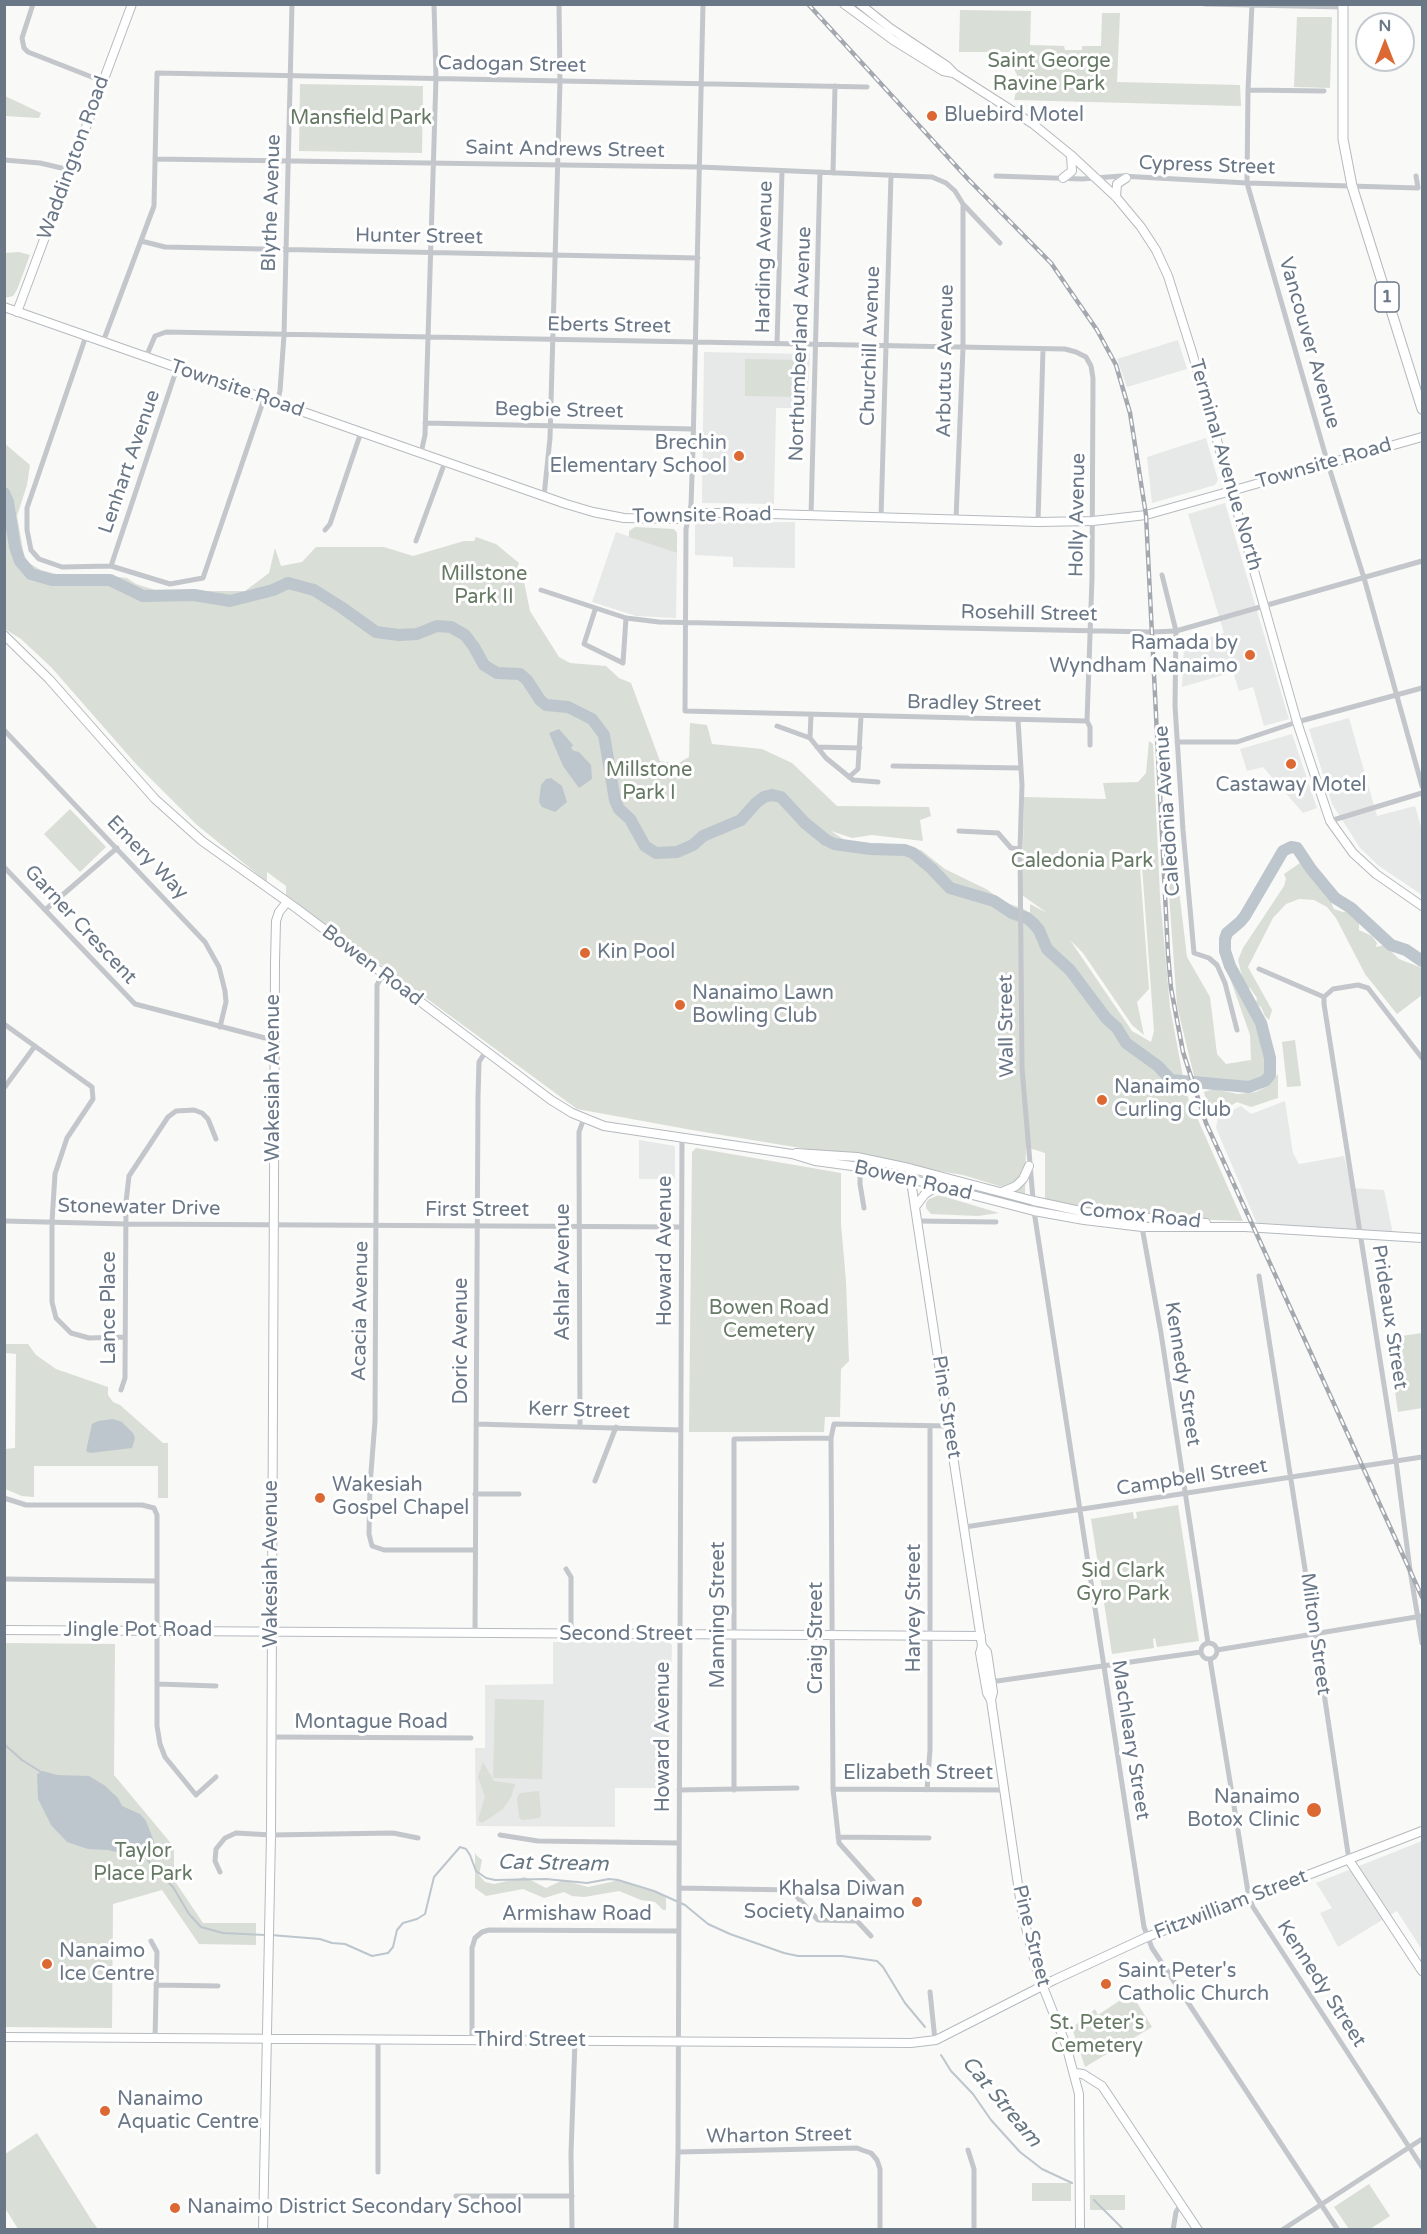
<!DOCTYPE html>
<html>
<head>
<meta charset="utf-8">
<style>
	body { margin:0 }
	#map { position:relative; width:1427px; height:2234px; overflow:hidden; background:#f9f9f7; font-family:"Varela Round",sans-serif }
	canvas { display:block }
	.frame { position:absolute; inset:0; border:6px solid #6a7787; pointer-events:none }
	.north { position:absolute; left:1355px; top:12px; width:60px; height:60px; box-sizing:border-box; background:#fff; border:2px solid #c3c9cf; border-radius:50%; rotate:0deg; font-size:16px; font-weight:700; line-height:24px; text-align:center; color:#6a7787 }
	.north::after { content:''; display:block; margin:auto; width:21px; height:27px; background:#dc6934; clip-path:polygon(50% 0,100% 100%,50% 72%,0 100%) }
</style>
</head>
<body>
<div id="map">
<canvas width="1427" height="2234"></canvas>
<div class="frame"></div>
<div class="north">N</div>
</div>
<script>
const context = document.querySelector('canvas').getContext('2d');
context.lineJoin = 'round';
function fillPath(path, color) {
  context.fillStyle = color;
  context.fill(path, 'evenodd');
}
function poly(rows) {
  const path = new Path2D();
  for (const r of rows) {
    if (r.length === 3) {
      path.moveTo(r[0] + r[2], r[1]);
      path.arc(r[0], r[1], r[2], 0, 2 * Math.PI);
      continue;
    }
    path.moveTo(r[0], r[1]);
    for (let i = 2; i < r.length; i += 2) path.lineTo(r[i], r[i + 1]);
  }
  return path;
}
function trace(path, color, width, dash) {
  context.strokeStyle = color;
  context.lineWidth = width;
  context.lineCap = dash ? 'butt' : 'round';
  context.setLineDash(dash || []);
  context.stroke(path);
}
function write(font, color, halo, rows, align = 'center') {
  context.font = font + ' "Varela Round",sans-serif';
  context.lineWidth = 6;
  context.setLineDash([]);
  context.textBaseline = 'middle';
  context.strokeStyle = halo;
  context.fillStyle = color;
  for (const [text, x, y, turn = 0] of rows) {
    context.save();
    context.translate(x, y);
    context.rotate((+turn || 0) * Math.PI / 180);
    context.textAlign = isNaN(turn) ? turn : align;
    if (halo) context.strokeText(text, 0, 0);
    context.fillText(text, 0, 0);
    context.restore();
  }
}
fillPath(poly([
	[1178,340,1187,369,1127,387,1117,359],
	[704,352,810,354,807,408,776,408,774,504,702,503],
	[1206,438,1218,480,1215,485,1152,503,1147,457],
	[1225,503,1289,719,1264,726,1253,687,1239,691,1233,672,1182,687,1184,646,1224,633,1188,514],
	[795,522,795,568,733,567,733,557,695,555,695,523],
	[616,532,677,553,676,618,636,616,592,602],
	[1349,718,1377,816,1415,806,1422,830,1422,895,1379,866,1360,848,1332,804,1309,729],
	[1292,734,1317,808,1303,813,1263,767,1247,771,1240,749],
	[1285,1101,1293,1153,1299,1164,1344,1156,1352,1188,1384,1190,1393,1234,1258,1226,1216,1128,1218,1117,1241,1106,1251,1114],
	[639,1140,675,1146,675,1179,639,1179],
	[668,1641,672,1645,668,1788,615,1788,615,1827,476,1826,475,1748,485,1748,485,1685,553,1684,553,1642],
	[1422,1841,1422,1950,1397,1911,1338,1947,1320,1913,1332,1908,1316,1883]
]), '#e7e8e8');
fillPath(poly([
	[960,10,1031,11,1030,45,1064,46,1065,50,1082,50,1082,46,1101,46,1102,13,1120,13,1117,82,1240,85,1241,106,1014,100,1019,79,1013,67,1013,52,959,52],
	[1297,17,1332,17,1330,88,1294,87],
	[300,84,423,86,422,153,299,151],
	[5,96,41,113,39,118,5,116],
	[19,252,30,255,17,290,13,296,5,298,5,253],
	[745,359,806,360,805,397,745,396],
	[4,443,30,465,27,485,17,516,25,561,41,570,71,578,119,577,127,578,136,584,155,590,179,593,198,591,245,591,269,573,275,548,281,566,302,562,316,547,384,547,413,556,464,541,474,541,476,537,496,544,519,563,517,568,522,572,530,611,559,657,570,663,606,666,619,678,631,683,660,761,677,764,689,757,690,723,707,725,712,744,762,749,792,763,837,806,929,807,931,816,920,820,923,841,872,835,852,838,831,831,846,841,858,845,879,843,921,850,945,869,988,890,1003,902,1022,908,1030,913,1030,904,1047,913,1022,895,1024,797,1106,799,1103,783,1138,782,1146,773,1149,741,1153,744,1160,896,1170,1007,1186,1093,1243,1221,1100,1216,1045,1199,1045,1153,1026,1147,1025,1194,963,1175,692,1130,577,1109,286,895,286,886,267,872,267,882,197,825,136,764,51,667,21,639,5,629],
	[1141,852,1154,1031,1151,1042,1132,1031,1070,940,1083,953,1132,1025,1144,1035,1137,1002,1149,989,1139,855],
	[635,527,674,529,677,533,677,553,629,537,629,531],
	[70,809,106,847,80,872,44,834],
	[1171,824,1187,957,1210,997,1217,1054,1226,1064,1251,1060,1250,1035,1230,978,1233,981,1257,1023,1265,1052,1267,1071,1258,1080,1243,1085,1206,1079,1195,1080,1177,1006,1164,825],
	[1300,863,1310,866,1312,876,1326,891,1334,909,1343,912,1354,910,1358,914,1362,920,1359,923,1359,930,1372,936,1377,943,1376,947,1385,945,1399,959,1422,968,1422,995,1397,1014,1365,974,1336,918,1327,907,1314,900,1299,899,1286,904,1273,918,1248,967,1272,1010,1269,1020,1265,1016,1261,1007,1256,1004,1257,998,1250,988,1246,988,1244,984,1238,960,1243,948,1284,886,1286,879,1284,874],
	[1295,1040,1301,1086,1287,1087,1282,1042],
	[1278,1074,1278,1098,1251,1107,1237,1102,1210,1118,1204,1092,1214,1089,1238,1094,1256,1092,1268,1086],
	[696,1148,841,1173,841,1224,846,1281,849,1361,841,1369,840,1417,825,1417,824,1432,689,1432,692,1152],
	[939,1195,999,1213,978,1216,931,1214,926,1208,926,1203,929,1199],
	[1422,1333,1422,1408,1398,1412,1387,1338],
	[5,1344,28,1344,36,1355,56,1369,108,1387,108,1395,113,1402,120,1405,163,1443,168,1443,168,1498,158,1498,158,1466,34,1466,34,1497,22,1496,5,1489,5,1449,15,1448,16,1354,5,1353],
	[1178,1505,1199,1641,1157,1647,1155,1638,1153,1639,1154,1648,1112,1654,1091,1519,1133,1512,1134,1519,1137,1518,1136,1512],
	[5,1643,115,1644,114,1775,174,1847,174,1880,203,1923,256,1923,256,1945,199,1944,162,1890,113,1904,112,2028,5,2027],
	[495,1699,544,1700,542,1779,493,1778],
	[483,1762,494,1781,515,1784,511,1797,503,1809,482,1823,478,1820,485,1797,478,1777],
	[539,1791,541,1815,539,1818,522,1820,519,1817,517,1798,520,1793],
	[475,1852,476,1855,482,1860,479,1875,485,1882,494,1884,525,1877,546,1888,563,1880,588,1887,620,1880,638,1887,660,1893,666,1898,666,1910,663,1910,655,1902,641,1900,619,1891,584,1897,572,1896,564,1892,544,1898,523,1889,486,1896,475,1888],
	[1131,1993,1152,2027,1085,2067,1072,2028,1095,2009,1098,2015],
	[37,2133,92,2221,98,2229,18,2229,5,2208,5,2154],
	[1032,2183,1071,2183,1071,2201,1032,2201],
	[1369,2184,1390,2216,1370,2229,1349,2229,1334,2207],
	[1090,2195,1125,2195,1125,2210,1090,2210]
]), '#d9ded6');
fillPath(poly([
	[559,729,573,745,571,748,574,751,579,752,591,765,592,779,579,788,563,766,549,733],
	[551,778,562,786,567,802,555,812,542,807,539,802,541,785,546,779],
	[113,1419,122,1422,133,1433,135,1438,132,1448,90,1453,86,1451,92,1424,98,1421],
	[43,1771,57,1775,89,1776,104,1785,118,1798,122,1806,140,1814,146,1821,155,1844,152,1849,129,1854,120,1853,108,1850,88,1849,67,1842,51,1825,38,1799,37,1774]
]), '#bdc6cc');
trace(poly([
	[4,1744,22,1760,41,1772],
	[143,1851,151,1865,173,1887,189,1914,201,1927,223,1933,265,1935],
	[271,1935,320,1939,332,1943,345,1944,372,1956,388,1953,393,1947,397,1930,403,1923,417,1919,425,1914,434,1877,460,1847,466,1849,470,1855,476,1871,486,1878,495,1880,546,1879,587,1883,609,1879,618,1880,654,1891,685,1905,708,1924,730,1934,784,1953,798,1956,842,1956,877,1961,883,1967,905,2003,925,2027],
	[941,2055,951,2071,973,2094,991,2120,1020,2152,1042,2169,1072,2183],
	[1094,2200,1124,2230]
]), '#bdc6cc', 2);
trace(poly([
	[4,493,8,502,15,547,20,561,31,574,52,580,110,580,143,596,194,595,230,601,273,590,288,583,314,590,341,607,376,632,399,635,417,634,437,626,451,627,465,635,474,647,484,665,497,673,520,674,527,680,540,700,546,705,568,707,592,719,604,735,615,800,619,809,630,819,645,846,656,853,677,852,693,845,703,836,741,820,756,803,764,797,772,795,781,797,805,823,826,840,834,844,870,849,905,850,913,853,932,869,950,888,994,901,1012,913,1027,918,1033,923,1039,930,1047,949,1070,970,1106,1018,1117,1028,1126,1043,1158,1066,1171,1080,1249,1087,1265,1081,1270,1075,1270,1058,1261,1023,1230,966,1225,951,1225,939,1227,933,1240,922,1245,916,1283,851,1291,847,1297,848,1311,869,1335,898,1351,908,1391,945,1406,950,1422,961]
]), '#bdc6cc', 12);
const secondary = poly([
	[4,307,566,504,593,512,624,518,679,519,701,513,739,513,1038,522,1093,521,1146,515,1422,437],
	[17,312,132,4],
	[4,635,49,679,155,799,202,841,296,908,551,1100,572,1113,604,1126,792,1154,815,1161,860,1167,899,1176,1034,1211,1084,1220,1142,1227,1248,1227],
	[796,1153,857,1157,909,1168,1034,1201,1085,1212,1206,1223],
	[909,1168,982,1646,980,1653,987,1693,991,1700,1022,1912,1038,1974,1066,2045,1079,2094,1080,2230],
	[1002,1192,1016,1186,1023,1179,1029,1166],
	[915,1207,925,1194,936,1187],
	[1245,1227,1422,1238],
	[4,1630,981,1636],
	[982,1646,987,1652,993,1692,991,1700],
	[1349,1860,1422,1971],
	[4,2037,911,2043,936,2040,1054,1980,1147,1937,1422,1831],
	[1075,2073,1083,2074,1102,2086,1198,2230],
	[263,2230,271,1835,275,963,276,921,279,912,287,902]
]);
const primary = poly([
	[844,4,893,40,943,71,953,73],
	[860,4,890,28,947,66,955,74,1033,124,1071,155,1116,197,1141,227,1156,250,1168,276,1192,352,1297,722,1330,821,1353,853,1376,874,1422,906],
	[1063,178,1072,171,1071,156],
	[1116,197,1117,184,1126,178]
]);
const highway = poly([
	[1343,4,1343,139,1352,186,1422,409]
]);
trace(secondary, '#b5babf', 10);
trace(primary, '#b6babe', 10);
trace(highway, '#b6b9bd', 11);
trace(poly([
	[33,4,22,38,24,48,28,52,102,81],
	[703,4,693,448,691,505,686,529,685,711,1087,721],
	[1205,4,1343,7],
	[1252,4,1248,90,1247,183,1328,464,1364,578,1422,786],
	[1248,90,1324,91],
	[155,159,700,167,932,177,946,183,955,191,963,204,1000,243],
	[4,160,40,163,70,170],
	[833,173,835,86],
	[996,176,1082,179,1121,176,1247,183,1418,188,1416,176],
	[141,241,165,247,698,258],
	[86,336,27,508,27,530,31,550,39,559,62,567,111,566,170,584,203,578,264,399],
	[103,342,154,206,157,73,867,87],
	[777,344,782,171],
	[146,357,155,336,166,332,1065,349,1076,352,1086,357,1091,366,1093,378,1092,578,1087,721,1090,727,1090,745],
	[277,403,280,391,284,335,292,4],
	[425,423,693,429],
	[421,453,425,435,436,78,434,4],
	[544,496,550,438,560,81,559,4],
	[811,516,820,172],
	[881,517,891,175],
	[956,519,963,348,963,204],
	[1038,522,1043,349],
	[325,530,330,524,361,432],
	[416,541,445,462],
	[111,566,177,368],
	[1162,575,1176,631,1175,706,1183,830,1194,953,1209,958,1217,965,1225,983,1237,1030],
	[541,590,626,618,659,622,1152,632,1176,631,1422,561],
	[595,610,584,644,623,663,626,618],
	[1018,720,1022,785,1020,849,1022,1068,1034,1211,1144,1927,1152,1948,1338,2230],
	[777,726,810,738,826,758,853,780,878,782],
	[4,730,205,942,219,967,225,991,226,1002,220,1027],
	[810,738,811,715],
	[1177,742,1237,742,1297,722,1422,688],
	[817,747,860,748],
	[893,766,1021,768],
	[849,777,858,769,861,716],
	[1330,821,1422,793],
	[959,831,998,833,1011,848,1020,849],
	[4,867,135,1004,265,1038,274,1039],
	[45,910,117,848],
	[1259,969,1324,997],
	[383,974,377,985,375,1421,370,1485,369,1534,372,1546,384,1550,475,1550],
	[1324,997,1324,1004,1396,1461,1410,1570,1422,1643],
	[1324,997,1333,989,1358,985,1368,988,1422,1058],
	[4,1024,92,1087,93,1099,67,1138,55,1174,52,1222,52,1302,56,1318,71,1333,89,1338,125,1337],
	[4,1088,35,1046],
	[860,1167,860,1184,864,1208],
	[1143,1217,1142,1227,1161,1333,1208,1643],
	[4,1221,126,1224,681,1227],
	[916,1221,996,1222],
	[1259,1276,1315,1633,1349,1860],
	[121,1390,125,1378,126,1202,129,1176,168,1117,176,1111,194,1110,202,1113,208,1119,216,1139],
	[476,1424,680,1430],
	[580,1426,579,1148,579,1132,584,1118],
	[595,1481,616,1427],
	[475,1494,519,1494],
	[4,1498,26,1505,142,1505,154,1508,157,1515,157,1726,160,1744,165,1757,196,1795,216,1777],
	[965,1527,1422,1457],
	[566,1569,571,1577,571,1634],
	[4,1579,157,1581],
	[475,1634,478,1097,479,1062,486,1051],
	[1209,1651,8],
	[1217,1650,1422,1616],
	[1210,1659,1249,1898,1253,1907,1422,2167],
	[990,1682,1201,1652],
	[158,1684,216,1686],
	[271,1737,471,1738],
	[833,1789,1003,1790],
	[679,1790,797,1788],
	[734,1790,734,1439,831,1438],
	[927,1790,930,1750,930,1426],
	[500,1835,538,1841,679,1843],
	[838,1837,929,1838],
	[220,1872,215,1861,216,1849,225,1838,236,1833,271,1835,393,1833,418,1838],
	[873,1881,839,1843,833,1789,831,1438,834,1424,949,1426],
	[679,1888,791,1890,818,1920,857,1921,871,1936],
	[151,1941,157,1952,155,2038],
	[156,1985,218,1986],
	[930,1992,935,2040],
	[378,2040,378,2172],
	[472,2040,472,1948,475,1938,482,1932,489,1930,678,1931],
	[968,2150,974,2169,974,2230],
	[678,2152,857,2148,862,2150,871,2153,877,2160,880,2169,880,2230],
	[456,2196,572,2196],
	[572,2230,571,2153,575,2041],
	[676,2230,678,2152,682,1137],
	[1173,2230,1176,2212,1181,2204],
	[1282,2230,1422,2139]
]), '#c3c6ca', 5);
trace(secondary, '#fff', 8);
trace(primary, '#fff', 8);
trace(highway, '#fff', 9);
const rail = poly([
	[808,4,968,179,1051,263,1097,330,1116,365,1130,413,1146,515,1168,954,1171,988,1183,1052,1206,1123,1422,1597]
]);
trace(rail, '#a4a9b0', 4.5);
trace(rail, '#fff', 2, [7]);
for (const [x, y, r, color] of [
	[932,116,6,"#dc6934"],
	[739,456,6,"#dc6934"],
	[1250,655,6,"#dc6934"],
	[1291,764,6,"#dc6934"],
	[585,953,6,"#dc6934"],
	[680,1005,6,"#dc6934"],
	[1102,1100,6,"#dc6934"],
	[320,1498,6,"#dc6934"],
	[1314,1810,8,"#dc6934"],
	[917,1902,6,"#dc6934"],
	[47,1964,6,"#dc6934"],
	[1106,1984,6,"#dc6934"],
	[105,2111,6,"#dc6934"],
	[175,2208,6,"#dc6934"]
]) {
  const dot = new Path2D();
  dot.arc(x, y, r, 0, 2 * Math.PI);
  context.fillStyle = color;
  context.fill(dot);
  trace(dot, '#fff', 2);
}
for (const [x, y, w] of [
	[1387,297,24]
]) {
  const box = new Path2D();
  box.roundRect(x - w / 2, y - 15, w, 30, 4.5);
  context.fillStyle = '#fff';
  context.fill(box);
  trace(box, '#6a7787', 1.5);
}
write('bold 18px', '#6a7787', null, [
	["1",1387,297]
]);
write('20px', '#667964', '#fff', [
	["Saint George",1049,62],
	["Ravine Park",1049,85],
	["Mansfield Park",361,119],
	["Millstone",484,575],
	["Park II",484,598],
	["Millstone",649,771],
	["Park I",649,794],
	["Caledonia Park",1082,862],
	["Bowen Road",769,1309],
	["Cemetery",769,1332],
	["Sid Clark",1123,1572],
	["Gyro Park",1123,1595],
	["Taylor",143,1852],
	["Place Park",143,1875],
	["St. Peter's",1097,2024],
	["Cemetery",1097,2047]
]);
write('20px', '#6a7787', '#fff', [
	["Cadogan Street",512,65,1],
	["Saint Andrews Street",565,150,1],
	["Waddington Road",74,158,-70],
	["Cypress Street",1207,166,2],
	["Blythe Avenue",272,203,-88],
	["Hunter Street",419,237,1],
	["Harding Avenue",765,257,-89],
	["Eberts Street",609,326,1],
	["Vancouver Avenue",1309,343,74],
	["Northumberland Avenue",801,344,-88],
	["Churchill Avenue",871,346,-88],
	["Arbutus Avenue",946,361,-89],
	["Townsite Road",237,389,19],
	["Begbie Street",559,411,1],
	["Lenhart Avenue",130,462,-71],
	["Townsite Road",1324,464,-16],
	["Terminal Avenue North",1225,465,74],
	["Holly Avenue",1078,515,-89],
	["Townsite Road",702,516,-1],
	["Rosehill Street",1029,614,1],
	["Bradley Street",974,704,1],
	["Caledonia Avenue",1168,811,-94],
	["Emery Way",147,858,46],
	["Garner Crescent",80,925,47],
	["Bowen Road",372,966,37],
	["Wall Street",1007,1026,-91],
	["Wakesiah Avenue",274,1078,-90],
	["Bowen Road",913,1181,13],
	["Stonewater Drive",139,1208,1],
	["First Street",477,1211],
	["Comox Road",1140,1216,6],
	["Howard Avenue",666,1251,-90],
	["Ashlar Avenue",564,1272,-90],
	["Lance Place",110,1308,-90],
	["Acacia Avenue",361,1311,-89],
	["Prideaux Street",1389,1317,81],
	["Doric Avenue",462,1341,-90],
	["Kennedy Street",1182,1374,81],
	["Pine Street",946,1407,81],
	["Kerr Street",579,1411,2],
	["Campbell Street",1192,1478,-9],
	["Wakesiah Avenue",272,1564,-90],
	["Harvey Street",915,1608,-90],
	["Manning Street",719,1615,-90],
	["Jingle Pot Road",138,1631],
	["Milton Street",1315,1634,82],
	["Second Street",626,1635],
	["Craig Street",817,1638,-90],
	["Montague Road",371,1723],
	["Howard Avenue",664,1737,-90],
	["Machleary Street",1130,1740,81],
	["Elizabeth Street",918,1774],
	["Fitzwilliam Street",1231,1905,-21],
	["Armishaw Road",577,1915],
	["Pine Street",1031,1936,76],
	["Kennedy Street",1321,1984,57],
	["Third Street",530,2041],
	["Wharton Street",779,2136,-1]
]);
write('20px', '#6a7787', '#fff', [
	["Bluebird Motel",944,116],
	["Brechin",727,444,"right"],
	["Elementary School",727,467,"right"],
	["Ramada by",1238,644,"right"],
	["Wyndham Nanaimo",1238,667,"right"],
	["Castaway Motel",1291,786,"center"],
	["Kin Pool",597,953],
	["Nanaimo Lawn",692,994],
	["Bowling Club",692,1017],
	["Nanaimo",1114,1088],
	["Curling Club",1114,1111],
	["Wakesiah",332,1486],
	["Gospel Chapel",332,1509],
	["Nanaimo",1300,1798,"right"],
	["Botox Clinic",1300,1821,"right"],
	["Khalsa Diwan",905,1890,"right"],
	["Society Nanaimo",905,1913,"right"],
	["Nanaimo",59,1952],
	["Ice Centre",59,1975],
	["Saint Peter's",1118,1972],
	["Catholic Church",1118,1995],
	["Nanaimo",117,2100],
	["Aquatic Centre",117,2123],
	["Nanaimo District Secondary School",187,2208]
], 'left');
write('italic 21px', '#667782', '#fff', [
	["Cat Stream",553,1864,1],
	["Cat Stream",1001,2102,50]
]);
</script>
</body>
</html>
